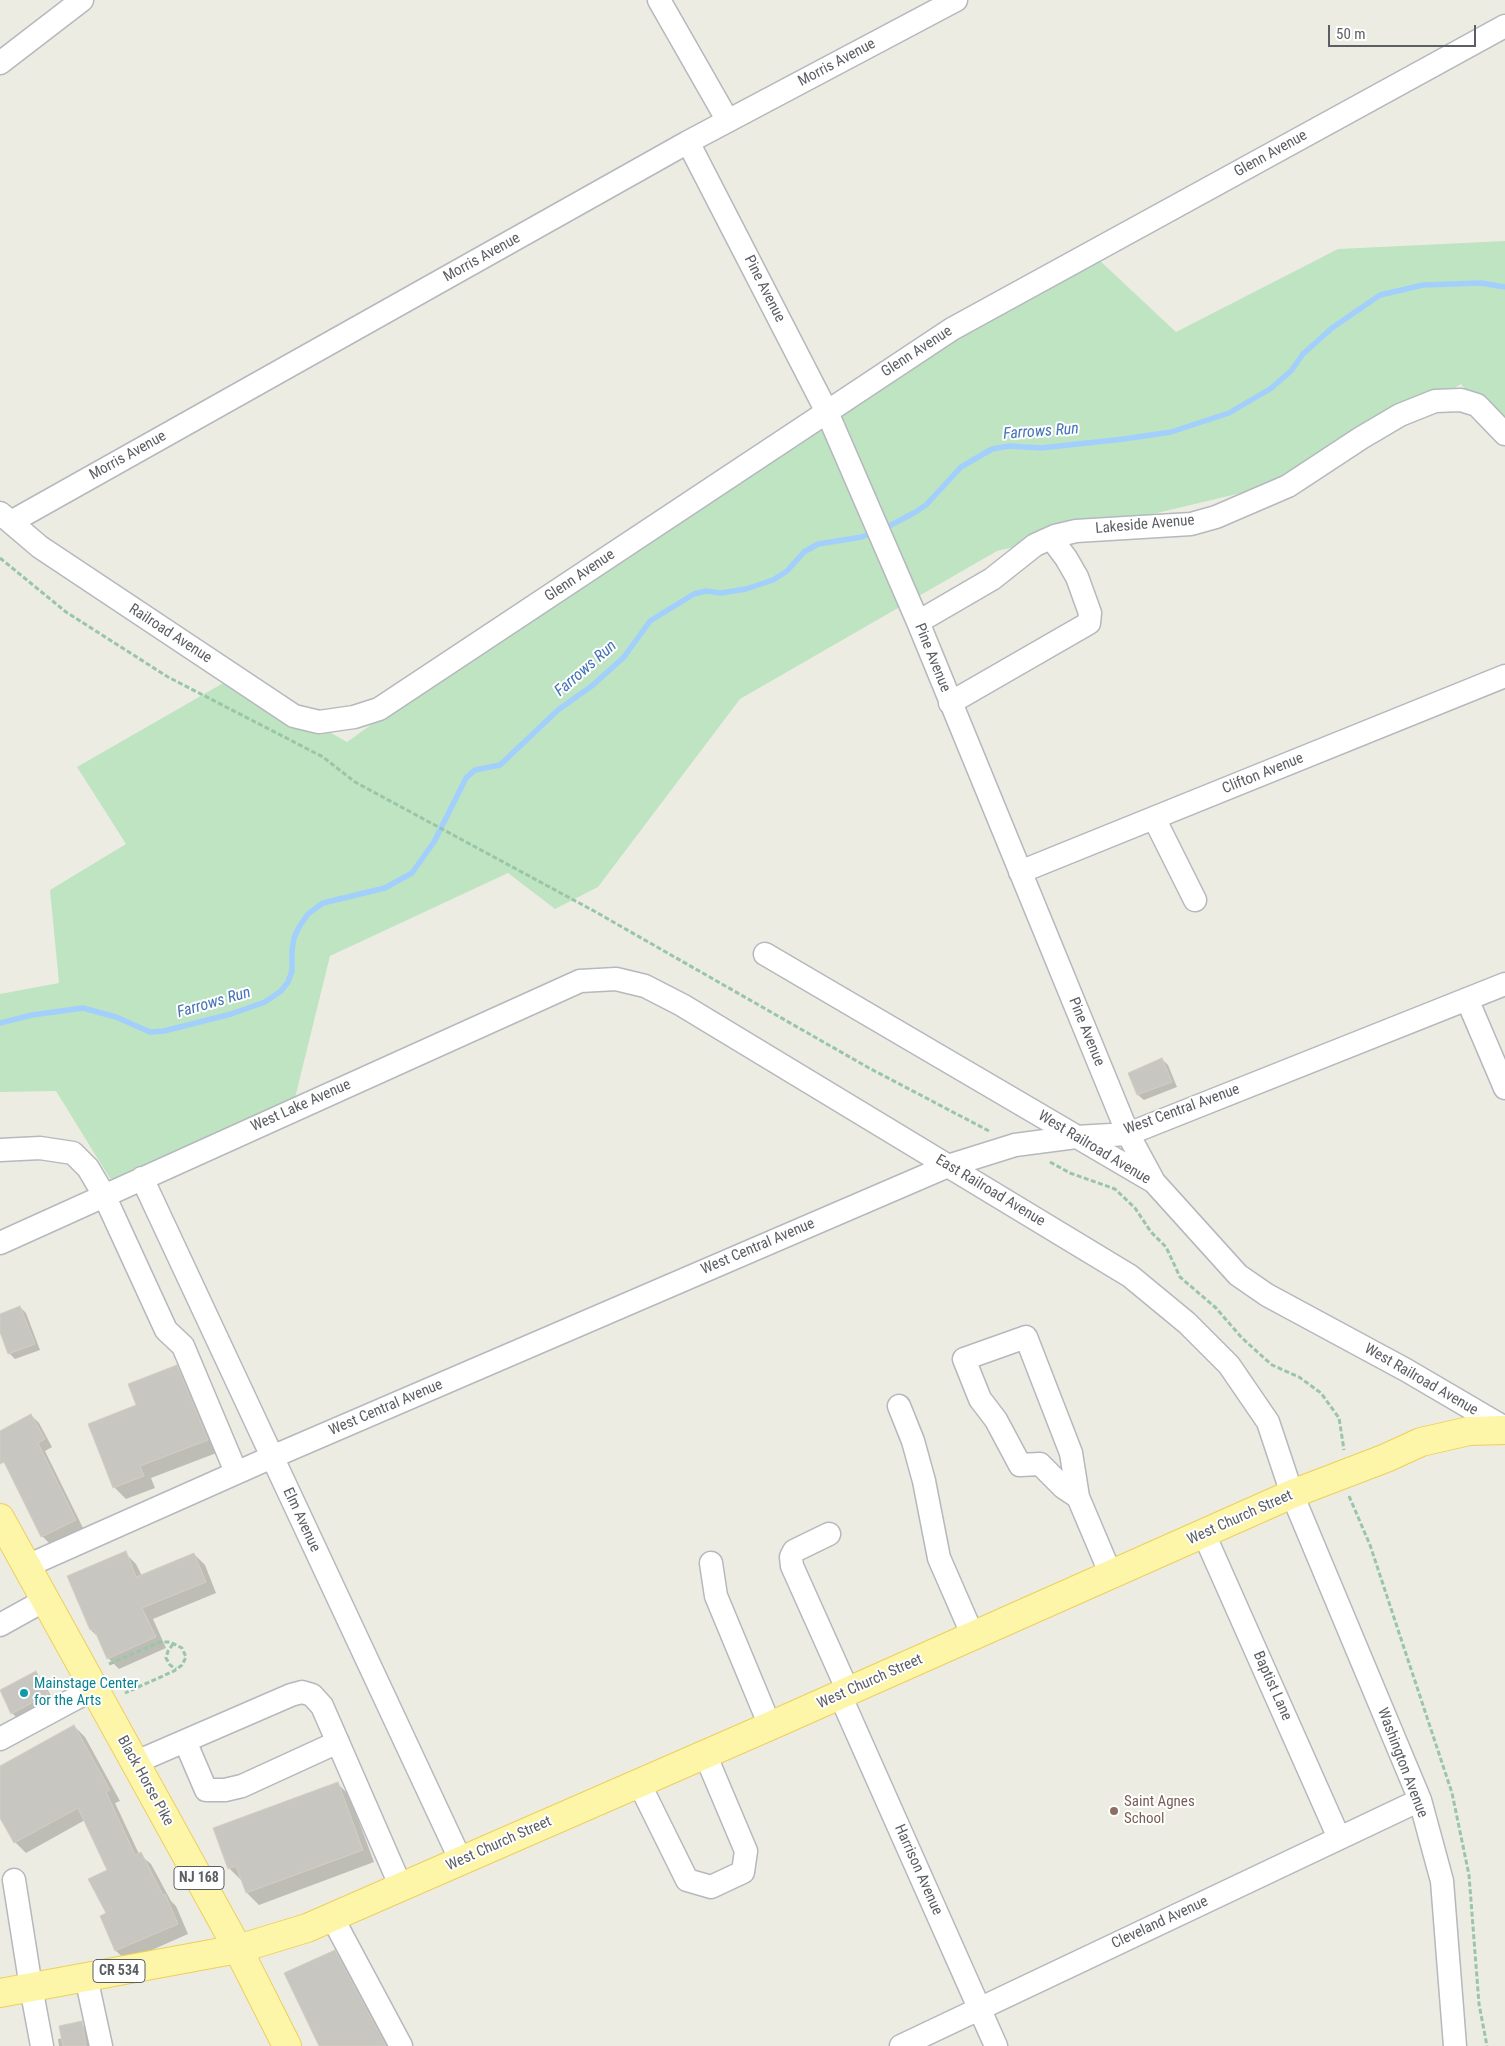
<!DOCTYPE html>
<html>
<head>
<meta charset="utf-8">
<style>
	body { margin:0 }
	#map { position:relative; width:1505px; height:2046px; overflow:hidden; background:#edece3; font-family:"Roboto Condensed",sans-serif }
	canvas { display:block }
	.scale { position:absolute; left:1328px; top:25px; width:148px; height:22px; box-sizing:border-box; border:2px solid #5b5e63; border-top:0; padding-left:6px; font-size:15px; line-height:18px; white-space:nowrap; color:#5b5e63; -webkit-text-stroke:4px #fff; paint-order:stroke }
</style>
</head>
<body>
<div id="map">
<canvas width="1505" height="2046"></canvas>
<div class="scale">50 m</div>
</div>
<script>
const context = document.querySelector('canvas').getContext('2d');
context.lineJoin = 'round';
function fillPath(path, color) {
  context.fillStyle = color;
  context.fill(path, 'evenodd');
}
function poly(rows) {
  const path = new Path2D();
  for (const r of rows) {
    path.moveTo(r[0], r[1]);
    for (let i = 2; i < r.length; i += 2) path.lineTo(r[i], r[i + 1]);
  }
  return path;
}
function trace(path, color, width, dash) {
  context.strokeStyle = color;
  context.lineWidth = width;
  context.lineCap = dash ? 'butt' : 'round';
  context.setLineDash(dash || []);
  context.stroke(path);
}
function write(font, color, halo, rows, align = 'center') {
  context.font = font + ' "Roboto Condensed",sans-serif';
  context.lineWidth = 4;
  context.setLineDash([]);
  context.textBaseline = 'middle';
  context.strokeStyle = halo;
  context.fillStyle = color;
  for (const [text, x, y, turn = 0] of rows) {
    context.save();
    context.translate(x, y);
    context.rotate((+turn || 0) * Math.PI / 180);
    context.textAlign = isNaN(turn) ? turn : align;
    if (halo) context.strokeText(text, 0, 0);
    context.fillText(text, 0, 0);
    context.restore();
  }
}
fillPath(poly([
	[1505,241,1505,441,1461,384,1321,474,997,551,740,699,598,887,555,909,508,873,330,956,292,1110,114,1185,56,1091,0,1092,0,994,59,983,50,890,126,844,77,767,232,678,347,742,799,420,1097,258,1176,332,1338,249]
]), '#bfe4c2');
fillPath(poly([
	[1162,1059,1168,1065,1177,1087,1144,1100,1138,1095,1130,1074],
	[20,1307,26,1313,40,1350,15,1359,9,1353,0,1329,0,1315],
	[176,1366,188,1378,219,1452,151,1478,155,1488,126,1499,114,1487,138,1405],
	[31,1415,39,1423,52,1447,45,1451,83,1528,50,1544,42,1536,10,1470,0,1458,0,1432],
	[125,1553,136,1564,142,1576,194,1554,205,1565,216,1593,153,1619,166,1648,119,1669,108,1658,99,1638,91,1630],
	[36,1673,42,1679,53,1700,18,1719,12,1713],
	[74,1726,85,1737,120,1801,115,1803,139,1854,151,1864,171,1901,176,1906,188,1934,127,1961,116,1951,101,1917,108,1914,108,1870,85,1820,26,1853,15,1842,0,1815,0,1767],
	[337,1783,349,1795,374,1862,259,1905,247,1893,242,1881,229,1868],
	[334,1951,345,1962,391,2046,320,2046],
	[81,2023,93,2035,96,2046,59,2046,58,2039,63,2038]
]), '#0003');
trace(poly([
	[883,529,914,513,926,505,961,467,992,449,1009,446,1041,448,1124,439,1171,432,1229,413,1270,389,1291,371,1303,354,1332,328,1380,295,1423,285,1481,283,1505,287],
	[0,1023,32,1015,83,1008,116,1017,150,1032,164,1031,231,1014,265,1002,281,991,288,982,292,971,292,951,294,938,299,927,308,914,323,903,385,888,412,873,434,842,466,778,475,770,500,765,558,710,593,685,624,657,650,621,694,594,706,591,721,593,746,589,773,580,787,571,804,552,818,544,862,537,874,532]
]), '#a3cffd', 5.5);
const building = poly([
	[1162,1058,1172,1082,1137,1095,1128,1073,1162,1058],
	[20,1306,35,1344,8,1354,0,1332,0,1314,20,1306],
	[177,1365,208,1440,140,1466,144,1476,113,1488,88,1424,136,1405,128,1384,177,1365],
	[31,1414,45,1439,38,1443,76,1520,41,1537,4,1462,0,1464,0,1431,31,1414],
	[126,1551,136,1577,194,1553,206,1582,142,1608,156,1637,107,1659,94,1629,90,1630,67,1576,126,1551],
	[36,1671,48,1694,11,1714,0,1690,36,1671],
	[74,1725,110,1790,106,1792,135,1855,141,1852,163,1895,165,1894,178,1924,115,1951,100,1916,106,1913,88,1879,107,1870,78,1808,14,1843,0,1818,0,1766,74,1725],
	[338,1782,363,1850,246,1893,236,1866,228,1869,213,1828,338,1782],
	[335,1950,386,2046,319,2046,284,1973,335,1950],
	[82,2021,86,2046,63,2046,59,2026,82,2021]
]);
fillPath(building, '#c8c6c0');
trace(building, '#d2cec1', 1);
const minor = poly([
	[659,0,728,121],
	[0,63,82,0],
	[688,142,827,412,918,622,1128,1134,1154,1182],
	[0,513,40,547,294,716,319,722,354,717,379,709,952,329,1505,26],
	[11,522,688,142,956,0],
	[918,622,992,579,1035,545,1055,536,1076,531,1191,524,1216,517,1288,486,1361,438,1400,415,1435,401,1461,400,1477,405,1505,434],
	[950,703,1089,623,1090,613,1077,577,1066,558,1051,538],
	[1154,818,1195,900],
	[1020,872,1505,676],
	[765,954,1154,1182,1238,1275,1267,1295,1406,1370,1505,1428],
	[1467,999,1505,1088],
	[0,1150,40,1148,73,1153,88,1168,104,1195,166,1330,183,1346,236,1472],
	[142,1178,461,1861],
	[0,1243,580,981,616,979,645,986,682,1005,1130,1276,1187,1323,1229,1365,1268,1422,1292,1494,1420,1800,1442,1881,1455,2046],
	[899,1406,913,1441,924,1481,939,1558,973,1636],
	[1078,1497,1063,1487,1040,1464,1020,1465,996,1420,980,1399,964,1359,1026,1337,1071,1453,1078,1497,1111,1575],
	[829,1534,794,1551,791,1557,792,1566,848,1691],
	[1204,1534,1339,1838],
	[711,1563,716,1596,770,1726],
	[27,1566,272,1457,948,1166,1015,1145,1076,1137,1128,1134,1505,984],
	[0,1625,45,1600],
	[840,1695,996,2046],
	[0,1739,93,1689],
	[185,1741,206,1790,225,1790,242,1786,338,1742],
	[134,1763,291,1695,302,1692,312,1695,322,1706,401,1887],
	[639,1783,687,1880,711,1887,743,1872,746,1851,705,1754],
	[14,1880,31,1987,42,2046],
	[332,1917,401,2046],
	[86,1977,101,2046],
	[901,2046,1420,1800]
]);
const major = poly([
	[0,1518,238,1949,287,2046],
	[0,1993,238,1949,307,1928,770,1726,1292,1494,1386,1458,1421,1442,1469,1431,1505,1430]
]);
trace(minor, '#b5b8bd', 25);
trace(major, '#eecf5b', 30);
trace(poly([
	[0,558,66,612,168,677,323,757,355,782,594,911,869,1068,989,1131],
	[1050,1162,1070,1173,1115,1189,1135,1208,1151,1232,1166,1247,1180,1277,1216,1308,1242,1338,1272,1365,1299,1377,1321,1393,1339,1418,1344,1450],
	[1349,1496,1370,1545,1452,1793,1469,1875,1479,2004,1487,2046],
	[173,1644,168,1651,166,1658,170,1665,176,1669],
	[109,1664,160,1642,170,1642,182,1648,186,1657,182,1665,174,1671,125,1693]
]), '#99c5a9', 3, [5, 2.5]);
trace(minor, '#fff', 22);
trace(major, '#fdf5a8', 28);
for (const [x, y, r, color] of [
	[24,1693,5,"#0f9aa8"],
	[1114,1811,5,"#8d6e63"]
]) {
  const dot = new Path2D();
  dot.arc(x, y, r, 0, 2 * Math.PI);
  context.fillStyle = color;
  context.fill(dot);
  trace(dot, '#fff', 2);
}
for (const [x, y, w] of [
	[199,1878,50],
	[119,1971,52]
]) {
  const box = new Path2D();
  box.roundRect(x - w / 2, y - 11.5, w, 23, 4);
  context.fillStyle = '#fff';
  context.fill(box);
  trace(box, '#5b5e63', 1);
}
write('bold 14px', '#5b5e63', null, [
	["NJ 168",199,1878],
	["CR 534",119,1971]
]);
write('15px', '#5b5e63', '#fff', [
	["Morris Avenue",837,63,-28],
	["Glenn Avenue",1271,154,-29],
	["Morris Avenue",482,258,-29],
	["Pine Avenue",764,289,63],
	["Glenn Avenue",917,352,-33],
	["Morris Avenue",128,456,-29],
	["Lakeside Avenue",1145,525,-5],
	["Glenn Avenue",580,576,-34],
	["Railroad Avenue",170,634,33],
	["Pine Avenue",932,658,68],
	["Clifton Avenue",1263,774,-22],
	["Pine Avenue",1086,1032,68],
	["West Lake Avenue",301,1106,-24],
	["West Central Avenue",1182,1110,-20],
	["West Railroad Avenue",1094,1148,31],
	["East Railroad Avenue",990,1191,31],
	["West Central Avenue",758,1247,-23],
	["West Railroad Avenue",1421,1380,30],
	["West Central Avenue",386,1408,-23],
	["West Church Street",1240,1518,-24],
	["Elm Avenue",301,1520,65],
	["West Church Street",870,1682,-24],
	["Baptist Lane",1272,1686,66],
	["Washington Avenue",1402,1763,69],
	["Black Horse Pike",145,1781,61],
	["West Church Street",499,1844,-24],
	["Harrison Avenue",918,1870,66],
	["Cleveland Avenue",1160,1923,-25]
]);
write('15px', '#0d838f', '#fff', [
	["Mainstage Center",34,1684],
	["for the Arts",34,1701]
], 'left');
write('15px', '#785e54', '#fff', [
	["Saint Agnes",1124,1802],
	["School",1124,1819]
], 'left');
write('italic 16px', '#4374b7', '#fff', [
	["Farrows Run",1041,432,-4],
	["Farrows Run",586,669,-41],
	["Farrows Run",214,1003,-16]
]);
</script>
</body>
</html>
